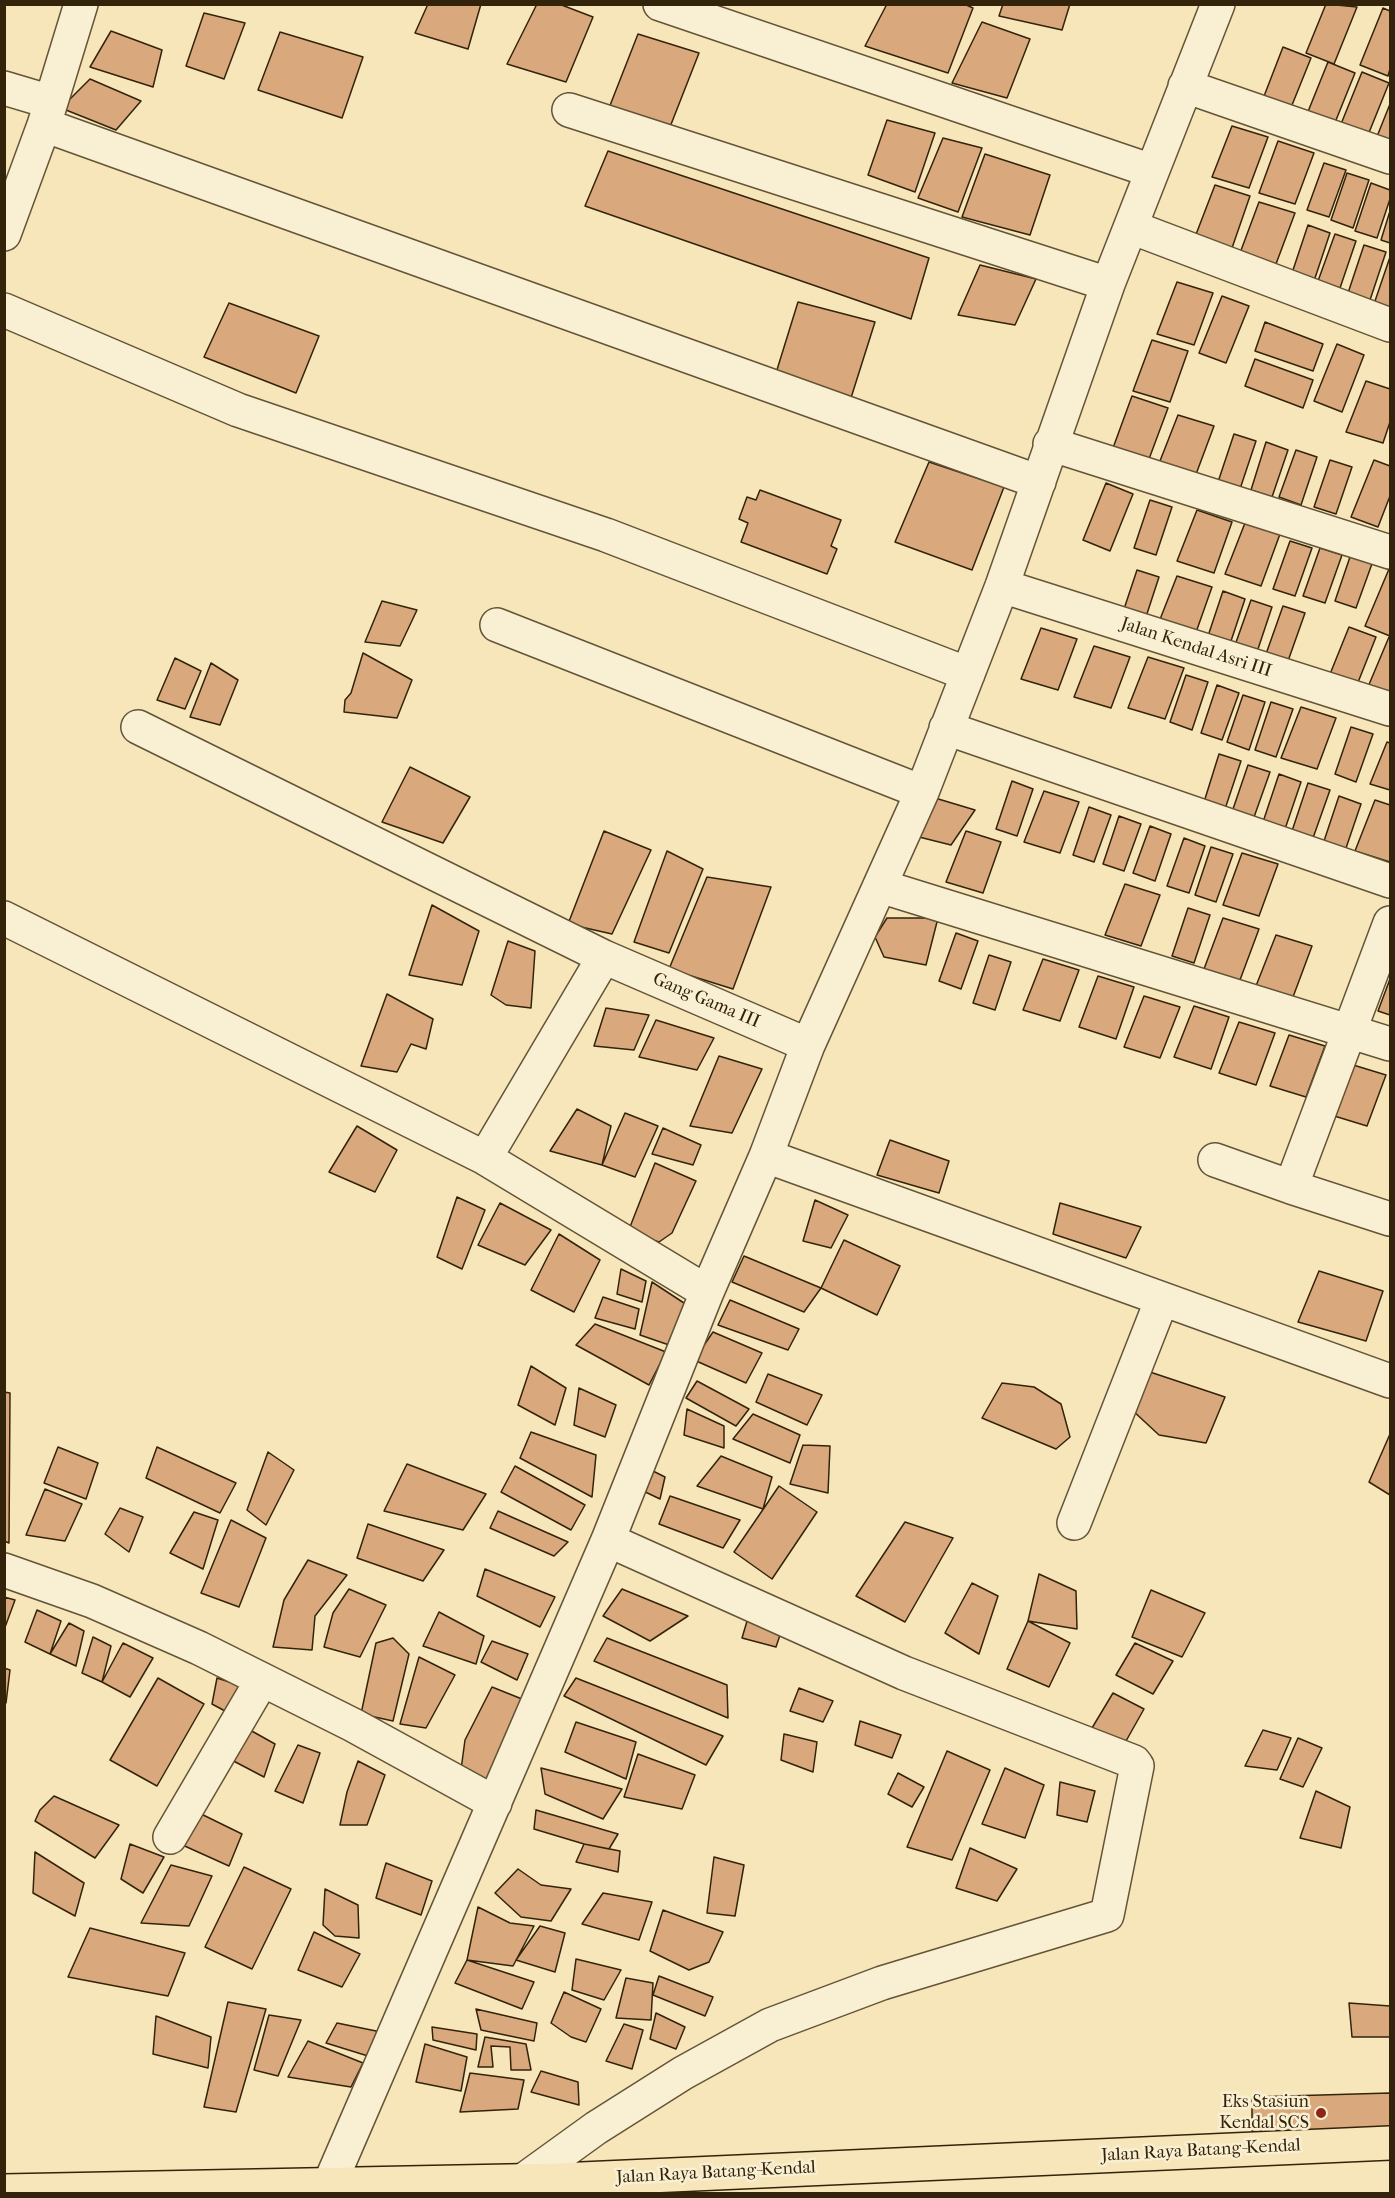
<!DOCTYPE html>
<html>
<head>
<meta charset="utf-8">
<style>
	body { margin:0 }
	#map { position:relative; width:1395px; height:2198px; overflow:hidden; background:#f6e6ba; font-family:"IM FELL French Canon",serif }
	canvas { display:block }
	.frame { position:absolute; inset:0; border:6px solid #34230b; pointer-events:none }
</style>
</head>
<body>
<div id="map">
<canvas width="1395" height="2198"></canvas>
<div class="frame"></div>
</div>
<script>
const context = document.querySelector('canvas').getContext('2d');
context.lineJoin = 'round';
function fillPath(path, color) {
  context.fillStyle = color;
  context.fill(path, 'evenodd');
}
function poly(rows) {
  const path = new Path2D();
  for (const r of rows) {
    path.moveTo(r[0], r[1]);
    for (let i = 2; i < r.length; i += 2) path.lineTo(r[i], r[i + 1]);
  }
  return path;
}
function trace(path, color, width, dash) {
  context.strokeStyle = color;
  context.lineWidth = width;
  context.lineCap = dash ? 'butt' : 'round';
  context.setLineDash(dash || []);
  context.stroke(path);
}
function write(font, color, halo, rows, align = 'center') {
  context.font = font + ' "IM FELL French Canon",serif';
  context.lineWidth = 5;
  context.setLineDash([]);
  context.textBaseline = 'middle';
  context.strokeStyle = halo;
  context.fillStyle = color;
  for (const [text, x, y, turn = 0] of rows) {
    context.save();
    context.translate(x, y);
    context.rotate((+turn || 0) * Math.PI / 180);
    context.textAlign = isNaN(turn) ? turn : align;
    if (halo) context.strokeText(text, 0, 0);
    context.fillText(text, 0, 0);
    context.restore();
  }
}
const building = poly([
	[428,4,481,4,468,49,415,33,428,4],
	[537,4,559,4,593,17,566,82,507,64,537,4],
	[887,4,964,4,973,8,948,73,865,46,887,4],
	[1003,4,1070,4,1062,30,999,16,1003,4],
	[1326,4,1357,7,1334,64,1306,53,1326,4],
	[1383,8,1390,11,1390,69,1388,76,1360,65,1383,8],
	[204,13,245,23,224,79,186,66,204,13],
	[982,22,1030,39,1007,98,952,83,982,22],
	[111,31,162,50,153,87,90,67,111,31],
	[280,32,363,57,342,118,258,90,280,32],
	[638,34,699,53,670,127,609,108,638,34],
	[1283,47,1311,58,1288,115,1261,104,1283,47],
	[1328,62,1355,73,1332,130,1305,119,1328,62],
	[1362,72,1389,83,1366,140,1339,129,1362,72],
	[90,79,141,101,116,130,61,108,90,79],
	[1390,104,1390,150,1374,144,1390,104],
	[887,120,935,133,915,192,868,175,887,120],
	[1232,126,1268,137,1249,188,1212,177,1232,126],
	[943,138,982,148,958,212,918,198,943,138],
	[1278,141,1314,153,1295,204,1259,193,1278,141],
	[608,151,929,258,911,319,585,206,608,151],
	[985,154,1050,175,1030,235,962,217,985,154],
	[1324,163,1346,170,1329,217,1307,210,1324,163],
	[1347,173,1369,180,1353,228,1331,220,1347,173],
	[1371,183,1390,190,1390,199,1377,238,1355,231,1371,183],
	[1215,185,1250,196,1232,248,1195,237,1215,185],
	[1259,202,1295,213,1276,264,1240,253,1259,202],
	[1390,211,1390,243,1381,240,1390,211],
	[1308,225,1330,233,1314,281,1292,273,1308,225],
	[1335,234,1356,241,1340,288,1318,281,1335,234],
	[1364,245,1386,252,1370,300,1348,293,1364,245],
	[1390,257,1390,309,1374,304,1390,257],
	[980,265,1036,279,1015,325,958,315,980,265],
	[1177,282,1213,293,1194,345,1157,334,1177,282],
	[1222,296,1249,306,1226,363,1199,353,1222,296],
	[798,302,875,322,850,401,776,373,798,302],
	[229,303,319,336,296,393,204,357,229,303],
	[1265,322,1323,344,1313,371,1255,351,1265,322],
	[1152,340,1188,351,1170,402,1133,391,1152,340],
	[1337,344,1364,355,1342,412,1314,401,1337,344],
	[1255,359,1313,380,1303,408,1245,386,1255,359],
	[1366,381,1390,389,1390,422,1383,443,1346,432,1366,381],
	[1132,396,1168,408,1149,459,1113,448,1132,396],
	[1178,415,1214,426,1195,477,1158,466,1178,415],
	[1234,434,1256,441,1240,489,1218,482,1234,434],
	[1266,442,1288,450,1272,497,1251,490,1266,442],
	[1296,450,1317,457,1301,505,1279,497,1296,450],
	[1330,460,1352,467,1336,514,1314,507,1330,460],
	[1374,460,1390,466,1390,496,1378,527,1351,517,1374,460],
	[929,462,1004,487,972,570,895,542,929,462],
	[1106,483,1133,494,1110,551,1083,540,1106,483],
	[760,490,841,520,831,546,837,549,827,574,741,542,748,523,739,519,747,497,756,500,760,490],
	[1150,500,1172,507,1156,555,1134,548,1150,500],
	[1197,510,1232,522,1214,573,1177,561,1197,510],
	[1245,523,1280,534,1261,586,1225,574,1245,523],
	[1290,541,1312,548,1295,596,1273,589,1290,541],
	[1320,548,1342,555,1325,603,1303,596,1320,548],
	[1351,554,1373,561,1356,608,1335,601,1351,554],
	[1389,569,1390,569,1390,636,1365,626,1389,569],
	[1137,570,1159,577,1143,626,1121,618,1137,570],
	[1177,576,1212,587,1194,638,1157,627,1177,576],
	[1223,591,1245,599,1229,647,1207,639,1223,591],
	[1251,600,1272,607,1256,655,1234,648,1251,600],
	[382,601,417,610,400,646,365,642,382,601],
	[1283,606,1305,613,1288,661,1266,654,1283,606],
	[1349,627,1376,637,1353,695,1326,684,1349,627],
	[1041,628,1077,639,1058,690,1021,679,1041,628],
	[1389,637,1390,638,1390,705,1365,694,1389,637],
	[1094,646,1130,657,1111,708,1074,697,1094,646],
	[363,653,412,680,397,718,344,712,345,700,351,693,363,653],
	[1148,657,1184,668,1165,719,1128,708,1148,657],
	[175,658,201,671,185,709,157,700,175,658],
	[211,663,238,680,220,725,190,717,211,663],
	[1186,675,1208,682,1192,730,1170,722,1186,675],
	[1217,685,1239,693,1222,740,1201,733,1217,685],
	[1243,695,1265,702,1249,750,1227,742,1243,695],
	[1271,702,1293,709,1276,757,1255,750,1271,702],
	[1301,707,1336,718,1317,769,1281,758,1301,707],
	[1351,727,1373,734,1356,782,1335,774,1351,727],
	[1387,742,1390,743,1390,790,1370,784,1387,742],
	[1219,754,1241,761,1225,809,1204,802,1219,754],
	[1248,765,1270,772,1253,820,1232,812,1248,765],
	[410,767,470,797,443,843,382,822,410,767],
	[1279,774,1301,782,1285,829,1263,822,1279,774],
	[1012,781,1033,789,1017,836,996,829,1012,781],
	[1308,783,1330,790,1313,838,1292,831,1308,783],
	[1044,791,1079,802,1060,853,1024,842,1044,791],
	[1339,796,1361,804,1345,851,1323,844,1339,796],
	[935,798,975,810,951,845,915,836,935,798],
	[1375,800,1390,805,1390,862,1355,851,1375,800],
	[1089,807,1111,815,1094,862,1073,855,1089,807],
	[1119,816,1141,824,1124,871,1103,864,1119,816],
	[1150,826,1171,834,1155,881,1133,873,1150,826],
	[604,831,651,850,612,934,568,924,604,831],
	[966,831,1001,842,983,893,946,882,966,831],
	[1184,838,1205,846,1189,893,1167,886,1184,838],
	[1211,847,1233,854,1216,902,1195,895,1211,847],
	[667,851,703,869,669,953,634,942,667,851],
	[1242,853,1278,864,1259,916,1223,905,1242,853],
	[707,877,771,887,733,989,669,969,707,877],
	[1125,884,1160,895,1141,946,1105,935,1125,884],
	[432,905,479,931,462,985,409,975,432,905],
	[1188,908,1210,915,1194,963,1172,956,1188,908],
	[887,918,938,918,926,965,884,957,875,937,887,918],
	[1223,918,1259,929,1240,980,1204,969,1223,918],
	[956,933,978,941,961,989,939,981,956,933],
	[1276,935,1312,946,1293,997,1256,986,1276,935],
	[508,941,535,951,531,1008,506,1005,491,995,508,941],
	[989,955,1011,962,995,1010,973,1003,989,955],
	[1043,959,1079,970,1060,1021,1023,1010,1043,959],
	[1098,976,1134,987,1116,1039,1079,1027,1098,976],
	[1390,979,1390,1015,1378,1011,1390,979],
	[387,994,433,1019,426,1049,411,1044,397,1072,361,1066,387,994],
	[1144,996,1180,1007,1160,1058,1124,1047,1144,996],
	[1194,1006,1229,1017,1211,1069,1174,1057,1194,1006],
	[606,1008,649,1015,634,1050,594,1046,606,1008],
	[656,1020,714,1038,697,1070,639,1057,656,1020],
	[1239,1022,1275,1033,1256,1085,1219,1073,1239,1022],
	[1289,1035,1325,1046,1306,1097,1270,1086,1289,1035],
	[719,1056,762,1069,732,1133,690,1126,719,1056],
	[1350,1064,1386,1075,1367,1126,1331,1115,1350,1064],
	[577,1109,611,1126,602,1165,550,1151,577,1109],
	[625,1113,658,1126,635,1177,602,1165,625,1113],
	[357,1126,397,1150,375,1192,329,1172,357,1126],
	[663,1128,701,1145,693,1165,652,1154,663,1128],
	[890,1140,949,1161,939,1193,877,1175,890,1140],
	[655,1163,696,1181,672,1233,659,1242,628,1232,655,1163],
	[457,1197,485,1210,462,1269,437,1257,457,1197],
	[815,1200,848,1215,831,1248,803,1241,815,1200],
	[500,1203,551,1230,525,1265,478,1245,500,1203],
	[1060,1203,1141,1227,1126,1258,1053,1234,1060,1203],
	[559,1234,600,1260,574,1312,531,1290,559,1234],
	[844,1240,900,1266,877,1315,821,1288,844,1240],
	[744,1256,821,1288,804,1312,732,1282,744,1256],
	[621,1269,646,1281,642,1302,617,1294,621,1269],
	[1319,1271,1383,1291,1366,1341,1298,1322,1319,1271],
	[652,1282,687,1305,672,1346,640,1335,652,1282],
	[603,1297,639,1309,635,1329,595,1318,603,1297],
	[730,1300,799,1329,788,1350,718,1325,730,1300],
	[595,1324,666,1352,649,1385,576,1345,595,1324],
	[713,1332,762,1353,746,1383,694,1360,713,1332],
	[531,1366,566,1388,555,1425,518,1405,531,1366],
	[1147,1371,1225,1397,1206,1443,1159,1435,1131,1409,1147,1371],
	[768,1374,822,1395,807,1425,756,1402,768,1374],
	[697,1381,749,1409,736,1426,686,1398,697,1381],
	[1002,1383,1034,1387,1061,1404,1070,1437,1056,1449,982,1418,1002,1383],
	[579,1388,616,1405,605,1437,574,1425,579,1388],
	[4,1392,10,1393,9,1543,4,1541,4,1392],
	[687,1409,724,1426,724,1448,684,1435,687,1409],
	[753,1414,800,1435,790,1463,733,1439,753,1414],
	[531,1432,596,1455,592,1497,520,1458,531,1432],
	[1390,1434,1390,1495,1369,1482,1390,1434],
	[803,1445,830,1446,828,1493,790,1484,803,1445],
	[58,1447,98,1463,86,1499,44,1483,58,1447],
	[157,1447,236,1483,220,1513,146,1478,157,1447],
	[268,1452,294,1470,266,1525,247,1510,268,1452],
	[721,1456,772,1477,763,1509,697,1486,721,1456],
	[407,1464,486,1494,463,1530,384,1511,407,1464],
	[515,1466,585,1505,571,1530,501,1492,515,1466],
	[645,1467,665,1477,660,1499,637,1488,645,1467],
	[779,1486,817,1512,772,1579,734,1552,779,1486],
	[45,1489,82,1504,65,1541,26,1535,45,1489],
	[670,1496,740,1520,723,1548,659,1524,670,1496],
	[120,1508,143,1517,129,1552,105,1534,120,1508],
	[498,1511,568,1542,554,1556,490,1528,498,1511],
	[194,1512,218,1520,203,1569,170,1553,194,1512],
	[231,1520,266,1538,239,1607,201,1593,231,1520],
	[905,1522,953,1538,905,1622,856,1596,905,1522],
	[368,1524,444,1550,423,1581,357,1558,368,1524],
	[308,1560,347,1575,315,1616,312,1650,273,1647,284,1600,308,1560],
	[485,1569,555,1597,540,1627,477,1596,485,1569],
	[1039,1574,1076,1591,1077,1629,1028,1621,1039,1574],
	[972,1583,998,1596,979,1654,945,1633,972,1583],
	[349,1589,386,1605,360,1657,324,1647,333,1613,349,1589],
	[622,1589,688,1616,650,1641,603,1616,622,1589],
	[1151,1590,1205,1613,1182,1657,1132,1637,1151,1590],
	[4,1597,15,1600,4,1630,4,1597],
	[37,1610,61,1621,50,1654,25,1642,37,1610],
	[750,1611,783,1626,776,1647,742,1638,750,1611],
	[439,1612,484,1636,476,1664,423,1646,439,1612],
	[1028,1621,1070,1643,1049,1687,1007,1669,1028,1621],
	[69,1623,84,1631,76,1666,50,1654,69,1623],
	[93,1637,111,1646,102,1682,82,1673,93,1637],
	[393,1638,409,1654,393,1721,361,1714,376,1643,393,1638],
	[607,1638,727,1685,728,1718,594,1661,607,1638],
	[492,1641,528,1654,517,1680,481,1662,492,1641],
	[123,1643,153,1658,130,1697,102,1682,123,1643],
	[1135,1643,1173,1661,1153,1694,1116,1675,1135,1643],
	[419,1657,455,1675,426,1728,400,1724,419,1657],
	[4,1668,10,1670,6,1703,4,1703,4,1668],
	[158,1678,204,1704,157,1786,110,1760,158,1678],
	[217,1678,245,1687,238,1718,212,1704,217,1678],
	[576,1678,723,1736,706,1765,564,1696,576,1678],
	[492,1687,522,1699,492,1780,460,1777,465,1740,492,1687],
	[799,1688,833,1701,823,1722,790,1711,799,1688],
	[1113,1693,1144,1709,1126,1741,1092,1728,1113,1693],
	[860,1721,901,1735,892,1758,855,1745,860,1721],
	[576,1722,636,1742,626,1779,565,1752,576,1722],
	[241,1725,275,1744,264,1777,224,1756,241,1725],
	[1263,1730,1291,1738,1277,1770,1245,1766,1263,1730],
	[784,1734,817,1742,813,1772,781,1760,784,1734],
	[1298,1738,1322,1748,1303,1787,1280,1779,1298,1738],
	[298,1745,320,1753,303,1803,275,1791,298,1745],
	[947,1751,990,1770,952,1860,907,1847,947,1751],
	[638,1754,695,1775,682,1809,624,1797,638,1754],
	[358,1761,385,1775,367,1825,340,1825,347,1792,358,1761],
	[541,1768,622,1789,603,1819,545,1794,541,1768],
	[1005,1768,1044,1785,1025,1838,982,1824,1005,1768],
	[898,1773,924,1787,912,1807,888,1794,898,1773],
	[1060,1782,1095,1791,1087,1822,1057,1815,1060,1782],
	[1316,1791,1350,1807,1341,1848,1300,1838,1316,1791],
	[54,1796,119,1825,95,1858,35,1821,40,1810,54,1796],
	[536,1810,618,1834,609,1849,584,1844,534,1829,536,1810],
	[195,1811,242,1834,229,1866,178,1843,195,1811],
	[130,1844,164,1857,143,1893,121,1879,130,1844],
	[584,1844,620,1851,618,1872,576,1862,584,1844],
	[970,1848,1017,1869,997,1901,956,1888,970,1848],
	[35,1852,84,1883,75,1916,33,1893,35,1852],
	[714,1857,744,1865,735,1916,707,1913,714,1857],
	[386,1863,432,1881,421,1915,376,1898,386,1863],
	[171,1865,212,1876,189,1926,141,1923,171,1865],
	[244,1867,291,1889,252,1969,205,1947,244,1867],
	[518,1869,541,1885,571,1889,551,1921,521,1917,495,1893,518,1869],
	[325,1889,358,1905,359,1938,335,1936,323,1925,325,1889],
	[603,1893,652,1902,639,1940,582,1924,603,1893],
	[478,1907,510,1923,534,1926,513,1966,467,1960,478,1907],
	[663,1910,723,1932,709,1962,689,1970,650,1951,663,1910],
	[540,1926,565,1933,555,1972,516,1960,540,1926],
	[90,1928,185,1953,168,1996,68,1977,90,1928],
	[314,1932,360,1954,342,1987,298,1970,314,1932],
	[576,1959,621,1970,604,2000,572,1990,576,1959],
	[467,1960,534,1982,522,2009,455,1983,467,1960],
	[659,1976,713,1997,705,2016,653,1995,659,1976],
	[626,1978,653,1983,651,2020,616,2018,626,1978],
	[564,1992,601,2009,586,2042,571,2037,551,2023,564,1992],
	[228,2002,266,2009,236,2112,204,2107,228,2002],
	[1349,2003,1390,2006,1390,2037,1352,2037,1349,2003],
	[476,2009,537,2023,534,2041,481,2030,476,2009],
	[656,2013,685,2027,676,2049,650,2039,656,2013],
	[269,2015,301,2020,278,2076,254,2070,269,2015],
	[156,2016,211,2037,208,2068,153,2054,156,2016],
	[337,2023,381,2032,368,2056,326,2043,337,2023],
	[624,2024,643,2030,632,2069,606,2061,624,2024],
	[432,2027,477,2034,476,2050,433,2040,432,2027],
	[485,2037,526,2044,531,2070,511,2070,510,2047,491,2046,493,2067,478,2067,485,2037],
	[308,2041,363,2063,351,2087,288,2077,308,2041],
	[425,2044,467,2057,461,2091,416,2082,425,2044],
	[541,2071,578,2082,579,2105,531,2092,541,2071],
	[470,2073,524,2080,518,2109,460,2112,470,2073],
	[1390,2093,1390,2128,1252,2132,1252,2097,1390,2093]
]);
fillPath(building, '#d9a97d');
trace(building, '#34230b', 1.5);
const minor = poly([
	[660,4,1152,171],
	[1185,86,1390,157],
	[4,88,51,102],
	[569,110,1108,284],
	[44,125,81,4],
	[1131,227,1390,325],
	[4,234,44,125,1039,482],
	[4,310,238,410,606,535,968,674],
	[1050,444,1390,552],
	[1002,586,1390,709],
	[497,625,922,792],
	[138,727,604,957,808,1045],
	[946,728,1390,881],
	[880,886,1390,1044],
	[4,918,485,1158],
	[1390,923,1291,1187,1390,1219],
	[604,957,485,1158,707,1292],
	[766,1156,1390,1381],
	[1215,1160,1291,1187],
	[1074,1523,1162,1299],
	[4,1570,92,1601,199,1648,353,1725,495,1803],
	[170,1837,262,1680],
	[524,2180,596,2128,683,2073,770,2025,882,1983,1107,1915,1137,1766,1134,1762,904,1673,608,1540],
	[330,2183,608,1540,707,1292,766,1156,808,1045,922,792,1002,586,1108,284,1218,4]
]);
const highway = poly([
	[4,2191,559,2180,1390,2143]
]);
trace(minor, '#645437', 36);
trace(highway, '#34230b', 36);
trace(minor, '#f9efd2', 33);
trace(highway, '#f6e6ba', 33);
for (const [x, y, r, color] of [
	[1321,2113,6,"#8f2418"]
]) {
  const dot = new Path2D();
  dot.arc(x, y, r, 0, 2 * Math.PI);
  context.fillStyle = color;
  context.fill(dot);
  trace(dot, '#f9efd2', 2);
}
write('18px', '#34230b', '#f9efd2', [
	["Jalan Kendal Asri III",1196,648,18],
	["Gang Gama III",706,1001,23],
	["Jalan Raya Batang-Kendal",1201,2151,-3],
	["Jalan Raya Batang-Kendal",716,2173,-3]
]);
write('18px', '#34230b', '#f9efd2', [
	["Eks Stasiun",1309,2103],
	["Kendal SCS",1309,2124]
], 'right');
</script>
</body>
</html>
